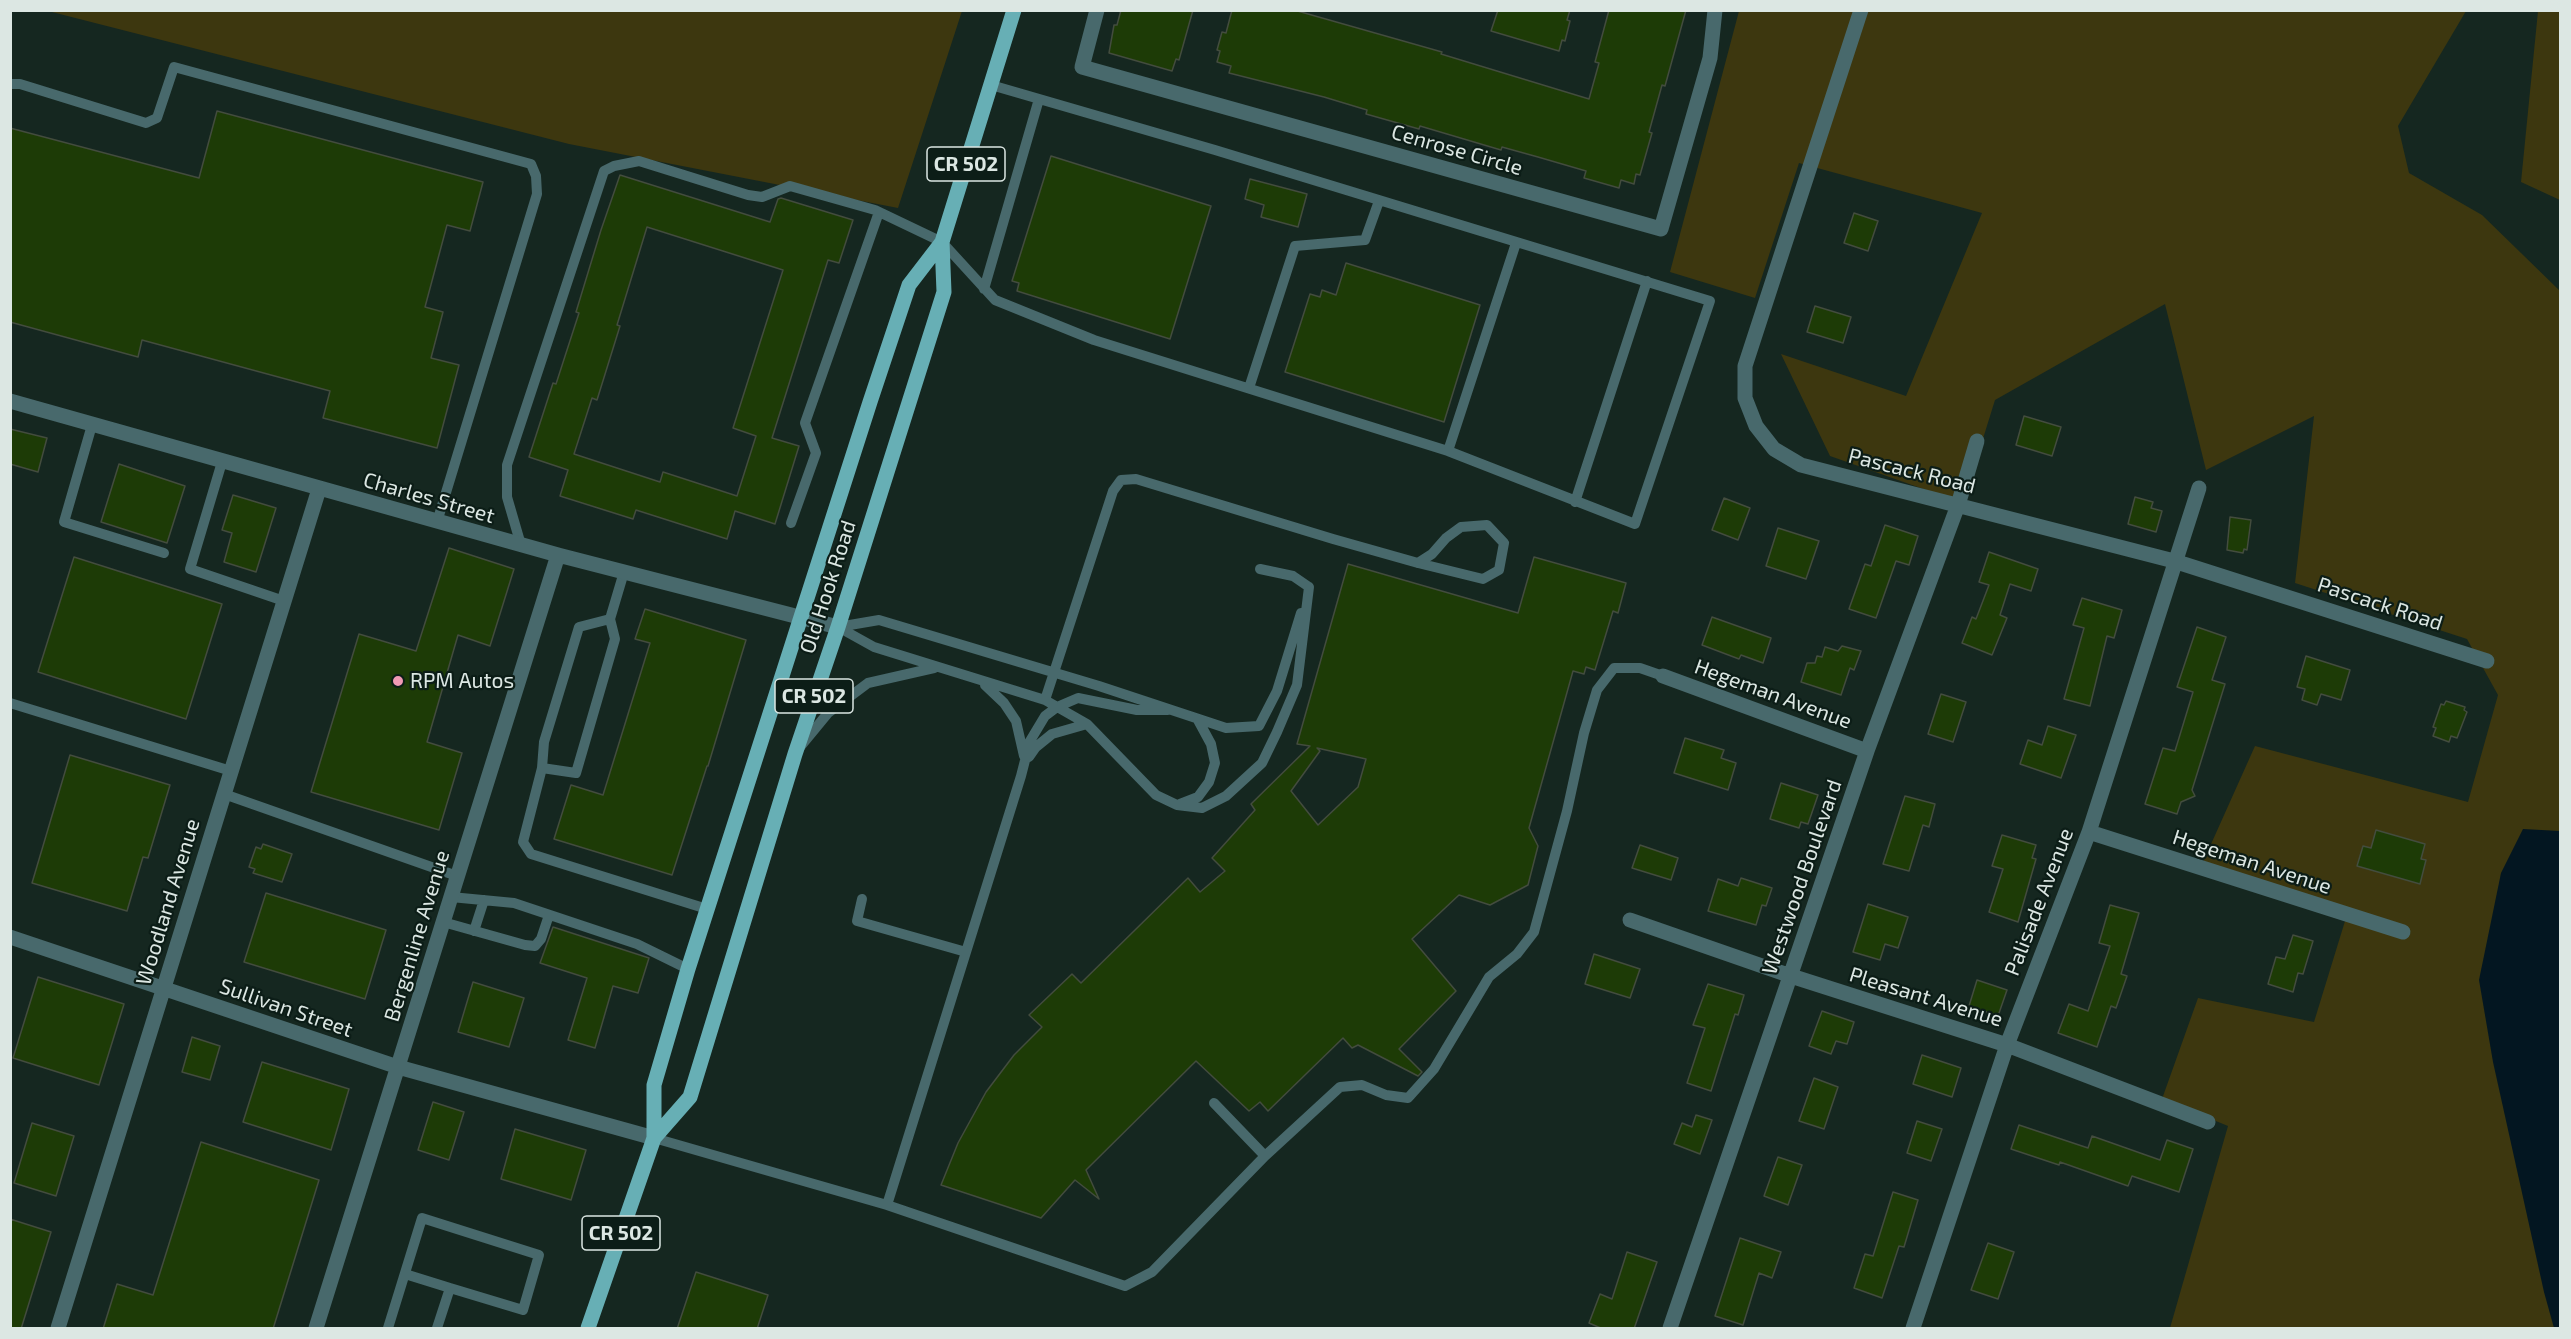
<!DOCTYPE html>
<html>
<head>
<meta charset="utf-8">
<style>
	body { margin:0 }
	#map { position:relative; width:2571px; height:1339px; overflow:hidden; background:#152720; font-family:"Exo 2",sans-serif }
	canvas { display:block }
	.frame { position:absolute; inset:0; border:12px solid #dce7e3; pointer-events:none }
</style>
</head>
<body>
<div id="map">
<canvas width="2571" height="1339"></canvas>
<div class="frame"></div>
</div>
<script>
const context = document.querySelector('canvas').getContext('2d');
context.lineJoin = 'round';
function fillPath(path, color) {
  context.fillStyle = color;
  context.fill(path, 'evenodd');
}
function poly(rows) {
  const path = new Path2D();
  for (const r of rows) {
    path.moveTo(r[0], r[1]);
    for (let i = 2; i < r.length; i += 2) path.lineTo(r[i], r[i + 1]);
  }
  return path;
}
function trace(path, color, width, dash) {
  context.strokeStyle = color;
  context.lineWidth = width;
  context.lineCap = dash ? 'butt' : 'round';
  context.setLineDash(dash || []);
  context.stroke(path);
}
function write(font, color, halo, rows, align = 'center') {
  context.font = font + ' "Exo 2",sans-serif';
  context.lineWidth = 4.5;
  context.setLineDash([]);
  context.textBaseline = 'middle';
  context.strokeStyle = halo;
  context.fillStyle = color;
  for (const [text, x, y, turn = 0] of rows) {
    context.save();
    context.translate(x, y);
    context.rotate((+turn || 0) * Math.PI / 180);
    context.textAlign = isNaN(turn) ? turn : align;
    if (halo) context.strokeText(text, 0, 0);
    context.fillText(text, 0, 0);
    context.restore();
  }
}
fillPath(poly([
	[48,11,962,11,898,208,569,144],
	[1739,11,2466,11,2398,126,2409,173,2482,215,2560,291,2560,1328,2170,1328,2228,1126,2162,1099,2198,998,2314,1022,2349,908,2203,862,2255,746,2468,802,2498,695,2467,639,2295,583,2314,416,2206,470,2165,304,1995,400,1963,503,1830,456,1781,354,1906,396,1982,213,1799,163,1755,298,1670,272],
	[2538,11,2560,11,2560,200,2521,182]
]), '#3d370f');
fillPath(poly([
	[2523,829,2560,831,2560,1328,2554,1328,2544,1292,2493,1062,2479,980,2501,873]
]), '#031621');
const building = poly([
	[1121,10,1193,10,1179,60,1176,59,1172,71,1109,53,1114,25,1117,25,1121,10],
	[1232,10,1294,10,1442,52,1441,54,1589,99,1599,63,1595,62,1609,10,1686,10,1665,86,1662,85,1649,132,1652,133,1640,175,1636,174,1634,184,1621,180,1619,188,1584,178,1586,171,1538,157,1502,147,1501,150,1420,126,1419,129,1366,114,1367,110,1324,97,1229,73,1231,66,1217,62,1220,51,1217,50,1222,32,1226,33,1232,10],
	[1498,10,1570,10,1567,20,1570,21,1565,41,1562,40,1559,51,1491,31,1498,10],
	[217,111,483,182,470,231,447,225,425,307,443,312,431,358,459,365,437,448,323,418,330,391,142,340,138,357,10,322,10,128,199,178,217,111],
	[1051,156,1211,206,1170,339,1017,291,1019,283,1012,281,1051,156],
	[620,175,770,222,778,199,781,198,853,220,839,263,828,260,772,438,799,446,775,524,735,511,727,539,636,510,633,519,560,496,568,470,529,457,553,383,556,384,579,313,576,312,601,230,620,175],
	[647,227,783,270,733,428,756,436,737,496,663,472,660,482,574,454,592,398,597,400,620,326,617,325,647,227],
	[1250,179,1307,194,1298,227,1261,217,1264,205,1245,199,1250,179],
	[1854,213,1878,221,1868,251,1844,243,1854,213],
	[1346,263,1480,305,1444,422,1285,372,1310,294,1320,297,1322,290,1336,295,1346,263],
	[1815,306,1851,317,1843,343,1807,332,1815,306],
	[2024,416,2061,427,2052,456,2016,445,2024,416],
	[10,429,47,438,38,472,10,464,10,429],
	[119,464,185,486,167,543,101,522,119,464],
	[233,495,276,508,256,572,224,562,232,533,222,530,233,495],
	[2135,497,2153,502,2151,508,2162,511,2156,532,2128,524,2135,497],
	[1724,498,1750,508,1738,540,1712,530,1724,498],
	[2230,517,2251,520,2247,550,2244,549,2243,553,2227,550,2230,517],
	[1885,525,1918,536,1909,565,1896,561,1876,618,1849,609,1865,564,1871,566,1885,525],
	[1778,528,1819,541,1806,579,1766,566,1778,528],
	[449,548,514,569,490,646,458,635,427,742,462,753,439,830,311,792,359,634,416,651,449,548],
	[1989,552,2038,569,2031,591,2010,584,2000,615,2007,618,1992,655,1962,643,1972,617,1976,619,1989,585,1979,582,1989,552],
	[74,557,222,604,186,719,38,672,74,557],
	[1534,557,1626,583,1618,613,1613,611,1595,670,1586,667,1584,674,1573,671,1529,828,1538,846,1528,885,1490,905,1459,895,1412,939,1456,991,1399,1049,1422,1072,1418,1076,1358,1045,1352,1048,1343,1038,1268,1111,1260,1102,1249,1111,1196,1061,1086,1170,1099,1199,1075,1180,1041,1218,941,1185,958,1143,986,1092,1014,1055,1042,1027,1029,1015,1072,974,1081,983,1188,878,1200,892,1225,871,1212,858,1255,810,1251,804,1310,746,1297,744,1348,564,1518,613,1534,557],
	[1317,748,1366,759,1358,787,1318,825,1291,791,1320,751,1317,748],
	[2082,598,2122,610,2114,638,2107,636,2090,706,2064,699,2084,628,2073,625,2082,598],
	[645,609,746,640,708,766,707,766,672,875,554,839,571,785,603,795,650,643,635,639,645,609],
	[1712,617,1771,638,1763,663,1741,655,1739,659,1702,645,1712,617],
	[2197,627,2226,637,2212,680,2225,684,2192,790,2195,796,2181,802,2177,814,2145,804,2163,748,2175,751,2190,702,2193,692,2177,687,2197,627],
	[1842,646,1861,651,1854,670,1850,668,1841,695,1801,682,1807,663,1815,663,1817,656,1822,657,1825,647,1838,651,1842,646],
	[2306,656,2350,670,2341,700,2321,694,2317,705,2302,700,2305,689,2297,687,2306,656],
	[1941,694,1966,702,1953,742,1928,734,1941,694],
	[2446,701,2465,707,2464,710,2467,712,2457,738,2451,736,2449,742,2433,736,2436,728,2433,727,2441,704,2444,705,2446,701],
	[2048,726,2076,735,2061,778,2020,764,2028,740,2042,745,2048,726],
	[1685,738,1724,750,1721,758,1736,763,1728,790,1674,773,1685,738],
	[70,755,170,785,148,858,143,857,127,911,32,883,70,755],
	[1781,783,1818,795,1808,824,1801,822,1799,828,1770,819,1781,783],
	[1905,796,1935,804,1929,827,1923,825,1909,871,1883,864,1905,796],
	[2376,830,2425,844,2421,859,2426,860,2420,884,2357,866,2363,846,2371,848,2376,830],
	[2002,835,2036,845,2032,858,2036,859,2018,922,1989,912,2003,869,1992,866,2002,835],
	[263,844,292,854,282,882,253,873,255,869,249,867,256,847,261,849,263,844],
	[1640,845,1678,858,1671,880,1632,868,1640,845],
	[1741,878,1772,888,1766,906,1762,905,1756,925,1708,911,1718,879,1738,886,1741,878],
	[266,893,386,930,365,999,244,962,266,893],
	[1868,904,1908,917,1898,948,1885,944,1880,960,1853,952,1868,904],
	[2110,905,2139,913,2121,974,2127,976,2116,1008,2111,1006,2097,1047,2058,1033,2069,1004,2088,1011,2110,946,2099,943,2110,905],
	[553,927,649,958,638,993,613,986,595,1048,568,1040,587,978,540,963,553,927],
	[2293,935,2313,941,2303,974,2298,973,2293,992,2268,984,2276,957,2285,959,2293,935],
	[1594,954,1640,969,1630,998,1585,984,1594,954],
	[38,977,124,1004,99,1085,13,1058,38,977],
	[1977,980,2007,990,1998,1016,1969,1006,1977,980],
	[473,982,524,998,509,1047,458,1032,473,982],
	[1708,984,1744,995,1738,1015,1735,1014,1711,1091,1687,1083,1705,1028,1693,1025,1708,984],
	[1822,1011,1854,1022,1847,1044,1836,1041,1831,1054,1809,1046,1822,1011],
	[192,1037,220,1046,210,1080,182,1072,192,1037],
	[1922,1055,1961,1068,1952,1097,1913,1084,1922,1055],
	[262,1062,349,1089,331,1150,243,1122,262,1062],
	[1814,1078,1838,1087,1824,1129,1799,1121,1814,1078],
	[433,1102,464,1112,449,1160,418,1150,433,1102],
	[1696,1115,1712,1120,1700,1154,1674,1144,1682,1123,1692,1127,1696,1115],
	[1917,1121,1942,1129,1931,1161,1907,1153,1917,1121],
	[32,1123,74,1136,56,1196,14,1183,32,1123],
	[2019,1125,2088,1148,2092,1136,2160,1160,2167,1140,2193,1149,2179,1192,2132,1176,2128,1186,2060,1162,2059,1165,2011,1149,2019,1125],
	[515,1129,586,1150,571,1200,501,1179,515,1129],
	[201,1142,319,1180,273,1329,103,1329,117,1284,153,1295,201,1142],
	[1778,1157,1802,1165,1788,1205,1764,1196,1778,1157],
	[1893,1192,1918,1200,1904,1247,1899,1246,1882,1298,1854,1288,1865,1254,1873,1256,1893,1192],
	[10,1219,51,1232,21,1329,10,1329,10,1219],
	[1740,1238,1781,1252,1772,1278,1759,1273,1743,1325,1715,1316,1740,1238],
	[1988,1243,2014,1252,1998,1299,1971,1290,1988,1243],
	[1627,1252,1657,1262,1634,1329,1603,1329,1589,1323,1600,1294,1612,1299,1627,1252],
	[696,1272,768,1295,757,1329,677,1329,696,1272]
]);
fillPath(building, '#1d3b06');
trace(building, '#434c3e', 1.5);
trace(poly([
	[10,84,20,84,146,123,157,118,174,67,531,164,536,176,537,194,437,522],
	[984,289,1039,99],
	[1249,388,1295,246,1365,240,1379,201],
	[92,425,64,522,164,553],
	[1448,451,1516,243],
	[222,462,190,569,284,601],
	[1575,502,1647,281],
	[791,523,816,453,805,423,879,212],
	[521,545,507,497,507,465,604,171,614,166,639,161,748,195,762,197,790,186,875,210,942,242,995,300,1094,340,1448,451,1635,524,1710,301,1215,150,991,85],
	[1260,569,1293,576,1309,587],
	[624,572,610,619,615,639,576,773,542,768,523,842,531,854,707,909],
	[838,627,874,647,1045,700,1087,724,1156,795,1177,805,1202,808,1226,796,1262,763,1277,732,1297,685,1309,587],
	[838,627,879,620,1099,686,1226,728,1259,726,1277,691,1301,613],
	[985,685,1004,703,1016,721,1024,756],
	[1045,700,1113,491,1121,480,1136,479,1333,539,1418,563,1483,579,1499,570,1504,543,1487,525,1461,527,1446,538,1432,554,1418,563],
	[10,703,231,771],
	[800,747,828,713,868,683,934,668],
	[1029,757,1036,747,1052,734,1087,724],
	[542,768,544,742,579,627,610,619],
	[224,794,457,876],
	[1180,804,1198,797,1209,782,1215,763,1211,744,1198,720],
	[451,897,514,903,637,944,688,969],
	[862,899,857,921,966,952],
	[443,922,525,945,535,946,541,939,549,915],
	[474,931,484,900],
	[1214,1103,1265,1156],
	[654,1138,887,1205,1125,1286,1152,1272,1265,1156,1340,1087,1362,1085,1386,1095,1408,1098,1434,1069,1489,977,1517,954,1534,932,1567,811,1584,733,1597,690,1614,668,1640,668,1663,676],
	[887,1205,1021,776,1030,741,1045,716,1057,707,1078,698,1137,710,1168,710],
	[405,1274,450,1288],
	[388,1328,422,1218,539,1255,523,1310,450,1288,437,1328]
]), '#48696c', 10);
trace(poly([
	[1097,10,1082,67,1661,229,1710,58,1715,10],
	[1861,10,1745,366,1745,398,1756,426,1774,449,1801,465,2174,561,2487,661],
	[10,401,558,555,838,627],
	[1663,676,1867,751],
	[2089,832,2403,932],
	[1630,920,1791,976,2007,1045,2208,1122],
	[10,937,398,1067,654,1138],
	[58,1328,319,489],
	[316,1328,558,555],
	[1670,1328,1867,751,1958,505,1977,441],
	[1913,1328,2007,1045,2089,832,2199,488]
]), '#48696c', 15);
trace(poly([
	[654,1138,690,1097,795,754,838,627,944,292,942,242,1014,10],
	[588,1328,654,1138,654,1085,688,969,870,402,909,285,942,242]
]), '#67afb5', 15);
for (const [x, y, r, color] of [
	[398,681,6,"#f19ab4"]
]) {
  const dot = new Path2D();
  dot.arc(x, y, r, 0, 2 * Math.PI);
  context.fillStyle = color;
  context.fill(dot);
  trace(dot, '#0c1d17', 2);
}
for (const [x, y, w] of [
	[966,164,78],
	[814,696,78],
	[621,1233,78]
]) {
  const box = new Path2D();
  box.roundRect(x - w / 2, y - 17, w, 34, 4.5);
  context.fillStyle = '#0c1d17';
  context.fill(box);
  trace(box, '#dce7e3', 1.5);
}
write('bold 20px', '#dce7e3', null, [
	["CR 502",966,164],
	["CR 502",814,696],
	["CR 502",621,1233]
]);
write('21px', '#dce7e3', '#0c1d17', [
	["Cenrose Circle",1457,150,16],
	["Pascack Road",1912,471,14],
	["Charles Street",429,498,16],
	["Old Hook Road",828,587,-72],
	["Pascack Road",2380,604,18],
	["Hegeman Avenue",1773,694,20],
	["Hegeman Avenue",2252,862,18],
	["Westwood Boulevard",1802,877,-71],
	["Woodland Avenue",168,902,-73],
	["Palisade Avenue",2039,902,-69],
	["Bergenline Avenue",417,936,-73],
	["Pleasant Avenue",1926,997,17],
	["Sullivan Street",286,1008,19]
]);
write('21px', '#dce7e3', '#0c1d17', [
	["RPM Autos",410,681]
], 'left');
</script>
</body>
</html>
